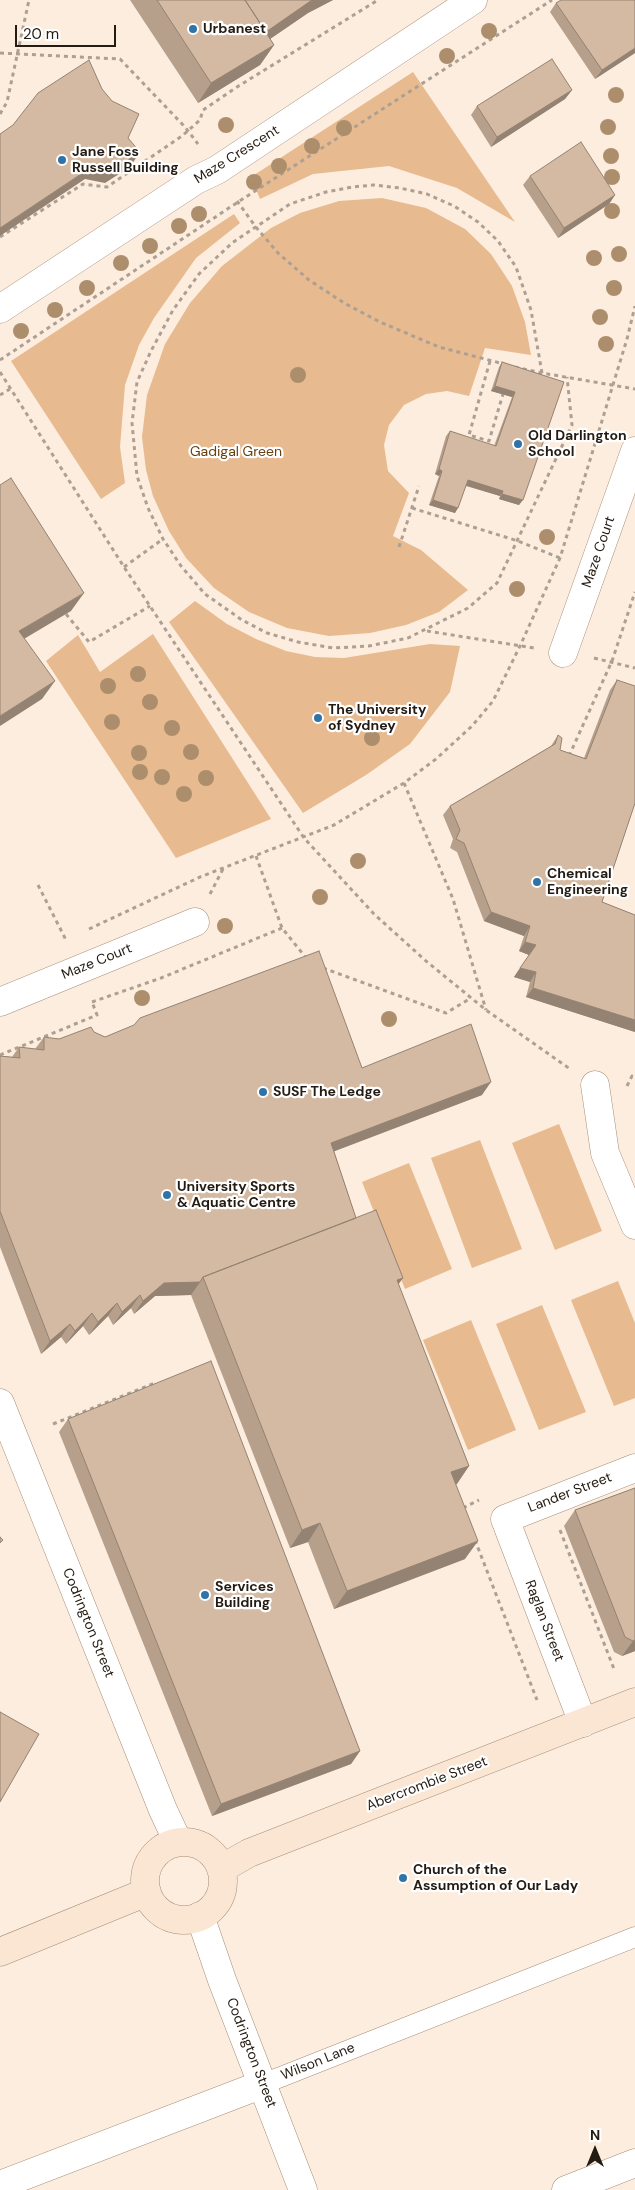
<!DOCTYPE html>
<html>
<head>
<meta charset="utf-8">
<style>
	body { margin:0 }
	#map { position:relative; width:635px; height:2190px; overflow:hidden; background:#fdedde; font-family:"DM Sans",sans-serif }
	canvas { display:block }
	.north { position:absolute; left:570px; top:2125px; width:50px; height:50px; -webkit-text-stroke:4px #fff; paint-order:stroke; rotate:0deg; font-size:14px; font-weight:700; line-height:20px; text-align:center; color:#241b12 }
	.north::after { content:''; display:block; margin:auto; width:18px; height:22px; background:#241b12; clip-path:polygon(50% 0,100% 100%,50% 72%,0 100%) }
	.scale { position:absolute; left:15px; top:25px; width:101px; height:22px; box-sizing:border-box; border:2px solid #241b12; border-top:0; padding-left:6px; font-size:15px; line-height:18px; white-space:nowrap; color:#241b12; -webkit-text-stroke:4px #fff; paint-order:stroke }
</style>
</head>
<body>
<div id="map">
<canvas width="635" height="2190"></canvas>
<div class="north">N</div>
<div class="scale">20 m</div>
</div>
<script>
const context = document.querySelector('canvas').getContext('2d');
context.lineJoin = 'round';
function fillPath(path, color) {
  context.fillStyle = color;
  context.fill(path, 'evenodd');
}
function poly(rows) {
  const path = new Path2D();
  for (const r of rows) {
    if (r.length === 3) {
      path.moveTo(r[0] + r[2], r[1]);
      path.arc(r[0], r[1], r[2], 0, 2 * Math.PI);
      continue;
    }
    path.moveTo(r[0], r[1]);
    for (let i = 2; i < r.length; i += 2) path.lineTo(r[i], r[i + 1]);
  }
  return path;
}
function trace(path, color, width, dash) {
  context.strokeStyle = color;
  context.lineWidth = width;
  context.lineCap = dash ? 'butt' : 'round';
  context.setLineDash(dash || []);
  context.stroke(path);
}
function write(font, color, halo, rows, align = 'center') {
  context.font = font + ' "DM Sans",sans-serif';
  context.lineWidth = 4.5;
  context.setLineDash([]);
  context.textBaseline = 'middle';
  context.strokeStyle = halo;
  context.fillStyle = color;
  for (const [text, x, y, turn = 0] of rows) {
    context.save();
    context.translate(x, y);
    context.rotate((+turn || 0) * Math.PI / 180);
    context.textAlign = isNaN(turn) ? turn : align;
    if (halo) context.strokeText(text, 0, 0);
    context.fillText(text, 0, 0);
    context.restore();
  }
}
fillPath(poly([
	[413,72,515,222,457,188,389,166,313,174,260,199,251,177],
	[382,198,426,208,465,229,491,254,512,286,525,322,531,355,485,348,469,396,447,391,426,394,404,405,389,425,384,445,388,471,409,493,393,536,421,550,468,590,439,612,406,625,370,633,329,636,287,628,249,612,214,588,186,558,169,531,153,496,146,470,142,437,147,395,165,344,190,303,222,266,271,228,300,213,339,201],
	[234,214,240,223,196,258,154,318,139,345,125,385,120,447,125,483,101,499,11,361],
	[195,601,227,624,256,639,286,651,315,657,344,658,430,644,460,646,450,692,410,744,366,775,303,813,169,622],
	[153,634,271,819,176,858,46,661,78,635,100,672],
	[559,1124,602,1231,555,1250,512,1143],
	[480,1140,522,1249,472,1268,431,1158],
	[409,1163,452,1269,405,1289,362,1182],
	[618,1281,635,1323,635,1398,614,1406,571,1300],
	[542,1305,586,1412,539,1430,496,1324],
	[471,1320,516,1430,468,1450,423,1340]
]), '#e7ba90');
const lane = poly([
	[263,2084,635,1937]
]);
const street = poly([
	[0,309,196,180,217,170,473,0],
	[563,653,635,451],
	[0,1002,195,922],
	[595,1085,605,1153,635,1225],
	[0,1403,163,1810,178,1842],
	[583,1723,505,1519,635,1468],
	[200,1916,222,1980,303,2190],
	[0,2185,263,2084],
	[566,2190,635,2163]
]);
const secondary = poly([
	[184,1881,39],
	[221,1869,249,1853,635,1702],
	[0,1952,147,1892]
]);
trace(lane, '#a68e78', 21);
trace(street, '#a68e78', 29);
trace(secondary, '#a68e78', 29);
trace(poly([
	[0,53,120,59,185,127,198,144],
	[0,114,7,102,29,0],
	[237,201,255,226,278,253,309,280,344,303,380,322,439,347,504,364],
	[0,237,83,184,107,187,182,136,200,120,203,110,237,87,378,0],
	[0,360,238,202,552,0],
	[490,361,469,435,489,441,503,394],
	[515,367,542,373,635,389],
	[0,372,124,567,304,838,374,914,426,961,486,1010,570,1069],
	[542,373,531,310,516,267,498,241,478,222,454,206,427,194,400,188,374,185,352,187,326,192,290,204,232,243,199,274,173,310,151,351,137,382,132,423,137,476,148,508,163,539,181,566,205,594,242,620,267,633,298,642,333,648,369,646,408,638,468,608,497,583,572,425,567,377],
	[0,395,10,389],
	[412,508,518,541,560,558],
	[399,547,419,486],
	[124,567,163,539],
	[66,614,89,642,150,606],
	[427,631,534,648],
	[594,658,635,668],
	[569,756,612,661,635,592],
	[404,783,453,899,486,1010],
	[256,856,282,928,307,959],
	[38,885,66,940],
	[210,894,223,869],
	[89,929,200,877,334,825,404,783,436,759,472,726,493,701,520,646,560,558,627,339,635,306],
	[323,968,446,1013,471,998],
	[92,1002,161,978,282,928],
	[0,1055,97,1015,92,1002],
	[627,1086,632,1076,635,1078],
	[53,1424,155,1383],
	[463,1508,479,1500],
	[560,1530,614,1669],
	[475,1540,537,1700]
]), '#ada093', 3, [4, 4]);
trace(lane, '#fff', 20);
trace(street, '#fff', 28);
trace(secondary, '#fae6d3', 28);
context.fillStyle = '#ac8e6c';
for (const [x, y] of [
	[489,31],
	[447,56],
	[616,95],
	[226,125],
	[608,127],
	[344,128],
	[312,146],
	[611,156],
	[279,166],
	[612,177],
	[254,182],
	[612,211],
	[199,214],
	[179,226],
	[150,246],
	[619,254],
	[594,258],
	[121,263],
	[87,288],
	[614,288],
	[55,310],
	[600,317],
	[21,331],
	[606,344],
	[298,375],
	[547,537],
	[517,589],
	[138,674],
	[108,686],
	[150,702],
	[112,722],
	[172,728],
	[372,738],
	[191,752],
	[139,753],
	[140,772],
	[162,777],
	[206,778],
	[184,794],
	[358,861],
	[320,897],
	[225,926],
	[142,998],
	[389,1019]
]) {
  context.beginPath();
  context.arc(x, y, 8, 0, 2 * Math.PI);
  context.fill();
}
fillPath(poly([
	[130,0,333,0,308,13,270,39,274,45,260,65,198,103],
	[556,3,635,53,595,79,550,12],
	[572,90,565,99,491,147,471,115,477,106],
	[530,176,615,195,609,204,558,238,523,185],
	[502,362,564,382,519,505,499,499,500,496,466,486,455,513,429,505,439,476,435,474,446,436,450,431,494,446,512,397,491,391,499,367],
	[617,680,602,902,635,915,635,1032,526,997,530,982,514,977,529,955,519,951,524,936,484,921,457,852,450,848,453,839,443,815,450,806,551,746,558,735,560,750,584,758,610,690],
	[94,1032,105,1037,362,1068,482,1095,334,1151,356,1218,403,1278,398,1284,469,1466,456,1484,465,1559,334,1609,308,1542,290,1548,191,1295,155,1296,134,1314,131,1308,113,1325,108,1316,89,1335,83,1326,66,1344,61,1337,41,1354,0,1247,0,1056,12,1057,19,1047,35,1049,44,1037,59,1039],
	[68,1419,360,1751,351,1764,212,1816,59,1432],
	[635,1488,635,1651,622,1656,614,1652,564,1526,575,1510]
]), '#b6a08c');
fillPath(poly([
	[312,0,333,0,308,13,251,52,265,32],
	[274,45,260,65,198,103,211,83],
	[635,48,635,53,595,79,602,70],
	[572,90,565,99,491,147,497,137],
	[140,152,130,167,105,183,85,179,0,236,0,228,96,164],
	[615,195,609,204,558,238,564,228],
	[495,386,515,392,512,397,491,391],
	[439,469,442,471,439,476,435,474],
	[468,480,503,491,500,496,464,485],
	[502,494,523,500,519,505,499,499],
	[433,500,458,508,455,513,429,505],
	[84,593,71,611,7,649,19,631],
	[55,681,42,699,0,726,0,716],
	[491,912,530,926,524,936,484,921],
	[525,942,536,945,529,955,519,951],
	[520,968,536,972,530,982,514,977],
	[533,988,635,1020,635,1032,526,997],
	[491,1082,482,1095,322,1156,331,1143],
	[403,1278,390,1296,397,1280],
	[200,1282,191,1295,155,1296,134,1314,143,1301,164,1283],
	[140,1295,131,1308,113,1325,122,1312],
	[117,1303,108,1316,89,1335,98,1322],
	[92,1313,83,1326,66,1344,75,1331],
	[70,1324,61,1337,41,1354,50,1341],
	[469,1466,457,1484,439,1490,451,1472],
	[320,1523,308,1542,290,1548,302,1530],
	[478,1541,465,1559,334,1609,347,1591],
	[635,1640,635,1651,622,1656,633,1641],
	[360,1751,351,1764,212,1816,221,1804]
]), '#948272');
const building = poly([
	[157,0,245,0,274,45,211,83,157,0],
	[245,0,312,0,266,32,245,0],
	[561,0,635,0,635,48,602,70,556,3,561,0],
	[552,59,572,90,497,137,477,106,552,59],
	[89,60,102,89,112,101,139,114,128,138,140,152,116,168,96,164,0,228,0,134,13,125,38,93,89,60],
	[581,142,615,195,564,228,530,176,581,142],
	[502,362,564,382,523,500,502,494,503,491,468,480,458,508,433,500,442,471,439,469,450,431,496,446,515,392,495,386,502,362],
	[11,478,84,593,19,631,55,681,0,716,0,485,11,478],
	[617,680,635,686,635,803,602,902,635,915,635,1020,533,988,536,972,520,968,536,945,525,942,530,926,491,912,464,843,456,839,460,830,450,806,555,744,558,735,562,738,560,750,586,759,617,680],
	[319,951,362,1068,471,1024,491,1082,331,1143,356,1218,203,1277,200,1282,164,1283,143,1301,140,1295,122,1312,117,1303,98,1322,92,1313,75,1331,70,1324,50,1341,0,1211,0,1056,20,1058,19,1047,44,1050,44,1037,59,1039,91,1027,94,1032,105,1037,134,1025,140,1018,319,951],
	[376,1210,403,1278,397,1280,469,1466,451,1472,478,1541,347,1591,320,1523,302,1530,203,1277,376,1210],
	[211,1361,360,1751,221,1804,68,1419,211,1361],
	[635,1488,635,1640,633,1641,625,1637,575,1510,635,1488],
	[0,1537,3,1540,0,1543,0,1537],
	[0,1712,39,1734,0,1802,0,1712]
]);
fillPath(building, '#d4baa3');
trace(building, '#948272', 1);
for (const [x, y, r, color] of [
	[193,29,5,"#2f73a8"],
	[62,160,5,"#2f73a8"],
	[518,444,5,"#2f73a8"],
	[318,718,5,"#2f73a8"],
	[537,882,5,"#2f73a8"],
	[263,1092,5,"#2f73a8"],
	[167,1195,5,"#2f73a8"],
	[205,1595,5,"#2f73a8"],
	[403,1878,5,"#2f73a8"]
]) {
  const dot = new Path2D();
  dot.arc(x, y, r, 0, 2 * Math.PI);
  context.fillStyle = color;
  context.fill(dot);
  trace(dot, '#fff', 2);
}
write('bold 14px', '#241b12', '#fff', [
	["Urbanest",203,29],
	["Jane Foss",72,152],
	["Russell Building",72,168],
	["Old Darlington",528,436],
	["School",528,452],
	["The University",328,710],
	["of Sydney",328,726],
	["Chemical",547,874],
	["Engineering",547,890],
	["SUSF The Ledge",273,1092],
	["University Sports",177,1187],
	["& Aquatic Centre",177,1203],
	["Services",215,1587],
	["Building",215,1603],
	["Church of the",413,1870],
	["Assumption of Our Lady",413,1886]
], 'left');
write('14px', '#241b12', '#fff', [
	["Maze Crescent",237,155,-32],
	["Maze Court",599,552,-71],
	["Maze Court",97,962,-22],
	["Lander Street",570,1493,-21],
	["Raglan Street",544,1621,69],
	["Codrington Street",88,1623,68],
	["Abercrombie Street",427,1784,-21],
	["Codrington Street",251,2053,69],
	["Wilson Lane",318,2062,-22]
]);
write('14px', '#69400f', '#fff', [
	["Gadigal Green",236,452]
]);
</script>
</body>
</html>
